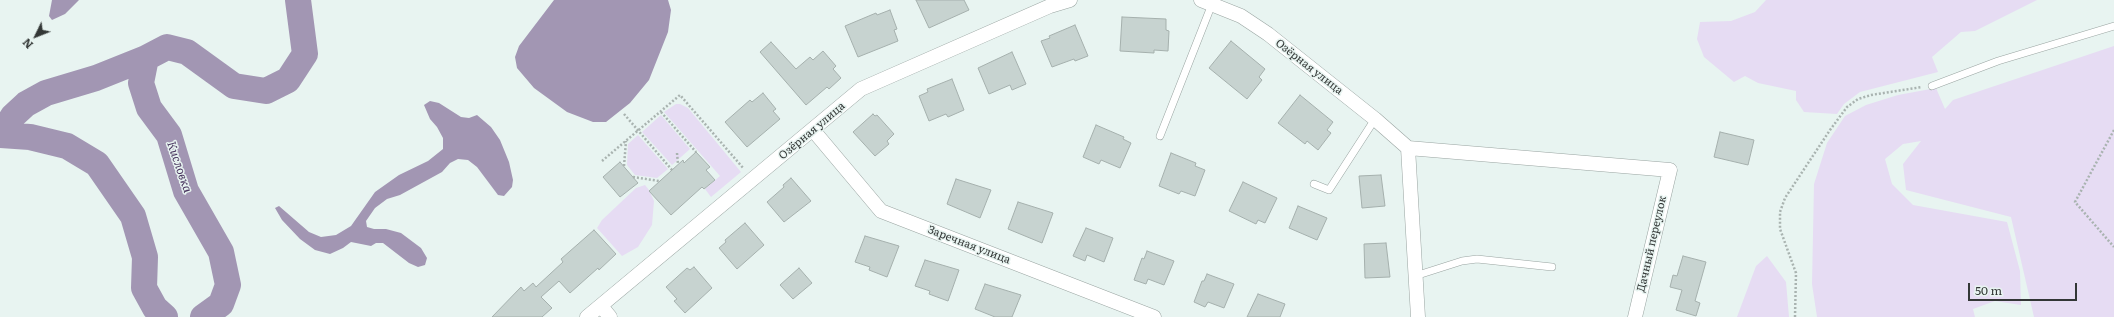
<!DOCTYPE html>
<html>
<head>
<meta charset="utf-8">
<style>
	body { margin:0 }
	#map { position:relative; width:2114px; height:317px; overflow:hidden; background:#e8f4f1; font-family:Literata,serif }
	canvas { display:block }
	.north { position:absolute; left:16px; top:16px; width:40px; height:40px; -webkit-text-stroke:3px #e8f4f1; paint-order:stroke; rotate:227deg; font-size:11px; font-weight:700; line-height:16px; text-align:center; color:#333736 }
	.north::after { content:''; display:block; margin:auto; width:14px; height:18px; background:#333736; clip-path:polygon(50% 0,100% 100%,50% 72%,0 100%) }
	.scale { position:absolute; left:1968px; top:283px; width:109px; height:18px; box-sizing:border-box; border:2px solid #333736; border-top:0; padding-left:5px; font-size:12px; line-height:14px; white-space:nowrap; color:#333736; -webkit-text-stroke:3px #e8f4f1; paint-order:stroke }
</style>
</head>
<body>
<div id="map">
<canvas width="2114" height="317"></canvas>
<div class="north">N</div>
<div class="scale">50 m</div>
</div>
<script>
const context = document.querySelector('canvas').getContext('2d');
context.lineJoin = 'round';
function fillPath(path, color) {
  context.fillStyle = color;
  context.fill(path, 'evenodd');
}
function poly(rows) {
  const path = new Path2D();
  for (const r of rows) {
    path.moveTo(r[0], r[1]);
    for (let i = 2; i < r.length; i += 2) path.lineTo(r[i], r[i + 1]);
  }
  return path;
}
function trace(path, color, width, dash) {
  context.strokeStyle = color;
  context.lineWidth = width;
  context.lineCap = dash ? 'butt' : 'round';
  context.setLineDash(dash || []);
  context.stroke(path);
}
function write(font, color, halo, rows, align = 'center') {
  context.font = font + ' Literata,serif';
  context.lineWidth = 3;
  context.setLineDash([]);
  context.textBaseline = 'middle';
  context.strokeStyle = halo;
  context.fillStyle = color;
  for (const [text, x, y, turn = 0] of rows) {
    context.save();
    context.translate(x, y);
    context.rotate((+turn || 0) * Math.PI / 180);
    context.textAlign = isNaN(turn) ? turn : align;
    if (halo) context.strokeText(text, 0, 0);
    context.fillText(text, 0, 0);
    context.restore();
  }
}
fillPath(poly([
	[1766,0,2037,0,1975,31,1961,32,1932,57,1938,72,1860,92,1844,104,1837,114,1804,112,1796,100,1796,91,1758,83,1745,76,1734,82,1704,57,1697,39,1700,22,1731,21,1755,12],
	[2114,46,2114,317,2034,317,2011,217,1906,190,1903,164,1921,141,1903,144,1885,159,1892,184,1913,205,2007,222,2020,271,2021,305,1995,301,1973,309,1975,317,1817,317,1812,284,1814,184,1827,143,1845,116,1866,105,1898,95,1936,88,1945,109,1953,100],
	[676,104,680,104,688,108,741,172,711,197,705,189,720,176,664,112],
	[661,115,690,149,672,165,642,132],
	[638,135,668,169,657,178,635,175,627,165,628,144],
	[645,185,649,190,654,201,652,225,638,247,622,256,597,228,602,220,636,188],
	[1767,256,1786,282,1789,317,1737,317,1756,266]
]), '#e6dcf3');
fillPath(poly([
	[52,0,79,0,65,14,52,20,49,16],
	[554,0,668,0,671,10,668,32,649,80,630,103,606,122,593,122,567,112,534,88,517,68,515,57,519,46],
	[430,101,439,103,461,117,469,118,477,115,491,127,500,140,509,162,513,180,512,187,504,196,498,195,477,167,468,160,458,159,450,163,442,172,400,195,387,199,375,208,366,221,367,227,374,229,386,229,401,233,421,248,427,258,425,265,418,267,409,263,383,243,376,243,371,246,351,242,343,248,330,254,315,250,300,239,282,220,275,208,279,206,309,232,321,237,336,235,351,226,375,192,399,175,428,161,443,149,443,138,437,127,430,119,424,105]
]), '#a296b3');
trace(poly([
	[2,134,13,116,26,104,46,93,96,78,146,58],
	[0,135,30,137,67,146,97,164,133,216,145,257,144,288,155,308,165,317],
	[203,317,221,304,228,285,221,252,186,191,169,135,149,108,141,83,146,58,167,47,187,52,234,86,266,91,288,80,305,54,298,0]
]), '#a296b3', 26);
const building = poly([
	[916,0,964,0,969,10,929,28,916,0],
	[890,10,897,29,894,30,898,41,858,57,845,26,876,13,877,15,890,10],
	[1122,17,1166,19,1166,30,1169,31,1168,51,1154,50,1154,53,1120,51,1122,17],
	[1075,25,1088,56,1075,61,1074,59,1052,67,1041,41,1050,38,1049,36,1075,25],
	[1231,41,1265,69,1259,77,1262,80,1247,99,1209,68,1231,41],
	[771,42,796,69,810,57,813,60,823,51,836,66,833,69,841,78,829,89,827,87,806,105,760,52,771,42],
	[1012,52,1026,84,1012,90,1010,85,989,94,978,68,1012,52],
	[952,79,964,110,948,117,946,114,929,121,919,96,928,92,927,89,952,79],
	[763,93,776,109,773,111,780,119,747,147,725,122,750,100,752,102,763,93],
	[1300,95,1333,122,1327,130,1331,133,1318,150,1307,141,1305,144,1278,123,1300,95],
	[873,114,875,116,877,115,894,134,887,141,889,144,875,156,853,132,873,114],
	[1096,125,1124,137,1123,139,1131,143,1120,168,1101,160,1099,164,1083,157,1096,125],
	[1720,132,1754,140,1748,165,1714,157,1720,132],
	[696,152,710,167,706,170,715,180,704,189,702,187,671,215,649,191,683,160,684,163,696,152],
	[1171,153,1196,163,1195,166,1205,170,1195,196,1181,191,1179,194,1159,186,1171,153],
	[620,162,638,183,620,197,603,177,620,162],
	[1381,175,1385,206,1362,208,1359,176,1381,175],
	[791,178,811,201,784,222,767,202,784,187,783,185,791,178],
	[956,179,991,190,980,218,947,204,956,179],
	[1243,182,1277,198,1265,223,1258,220,1256,224,1229,211,1243,182],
	[1018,202,1053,213,1042,243,1008,229,1018,202],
	[1298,206,1327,218,1317,240,1289,228,1298,206],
	[745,223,764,245,737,269,719,248,726,242,725,240,745,223],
	[1086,228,1113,238,1104,262,1087,255,1085,261,1073,256,1086,228],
	[594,230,616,254,599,270,598,268,570,293,559,281,541,297,552,308,542,317,492,317,521,287,524,291,533,283,536,287,563,262,561,259,594,230],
	[865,236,899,246,887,277,869,270,870,267,855,262,865,236],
	[1386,243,1390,277,1365,278,1364,244,1386,243],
	[1147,251,1174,261,1164,285,1148,279,1146,284,1134,280,1142,258,1144,259,1147,251],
	[1683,256,1706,262,1695,301,1700,303,1696,316,1676,310,1682,290,1670,287,1673,275,1677,276,1683,256],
	[925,260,959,270,948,301,929,294,930,291,915,286,925,260],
	[694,267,712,288,685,313,674,301,677,299,666,287,687,268,690,270,694,267],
	[799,268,812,283,793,299,780,285,799,268],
	[1207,274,1234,284,1224,308,1208,302,1205,307,1194,302,1202,281,1204,281,1207,274],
	[985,284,1021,295,1012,317,995,317,975,309,985,284],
	[1258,294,1285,304,1280,317,1247,317,1258,294]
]);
fillPath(building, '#c7d3d0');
trace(building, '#a5b0ad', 1);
const lane = poly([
	[1932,86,1998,61,2114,26],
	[1160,136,1212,4],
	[1314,184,1329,190,1375,119],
	[1415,276,1462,261,1477,259,1552,267]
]);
const street = poly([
	[1201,0,1241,16,1268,34,1375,119,1408,148],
	[813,130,881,211,1154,317],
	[1408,148,1670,170,1635,317],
	[1408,148,1418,317],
	[601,306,610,317],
	[587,317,861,89,1050,6,1070,0]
]);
trace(lane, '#99a4a1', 8);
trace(street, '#99a4a1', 15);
trace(poly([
	[661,112,696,152],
	[624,114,672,170],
	[2114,130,2075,202,2114,247],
	[677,153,678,164],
	[602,161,680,95,744,169],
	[624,166,626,141],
	[633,177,659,181],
	[1795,317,1796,273,1780,229,1780,212,1785,198,1830,130,1847,107,1858,99,1871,95,1922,87]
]), '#a9b3b0', 2.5, [2, 2]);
trace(lane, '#fff', 7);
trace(street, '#fff', 14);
write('11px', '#333736', '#e8f4f1', [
	["Озёрная улица",1309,67,38],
	["Озёрная улица",812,131,-40],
	["Дачный переулок",1652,244,-77],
	["Заречная улица",969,245,21]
]);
write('italic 12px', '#47335d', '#e8f4f1', [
	["Кисловка",179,167,71]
]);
</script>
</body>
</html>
